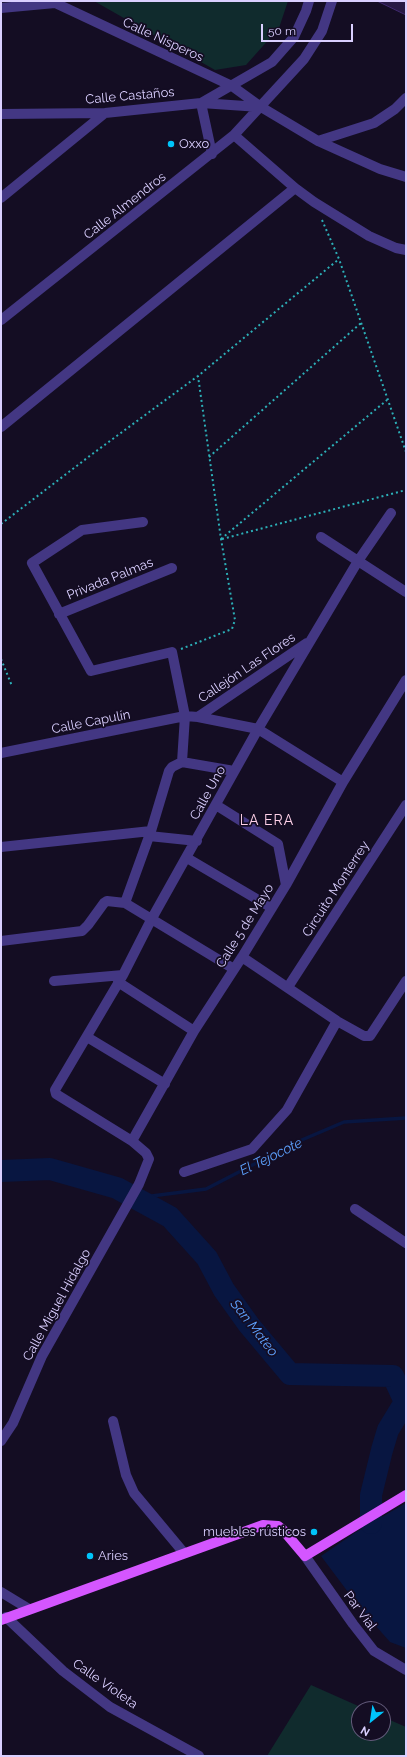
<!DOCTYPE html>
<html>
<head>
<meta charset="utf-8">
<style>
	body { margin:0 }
	#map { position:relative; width:407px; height:1757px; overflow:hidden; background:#140d23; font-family:Raleway,sans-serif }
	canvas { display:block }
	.frame { position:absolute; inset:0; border:2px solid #dacfff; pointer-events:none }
	.north { position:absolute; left:351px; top:1701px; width:40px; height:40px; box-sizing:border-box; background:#140d23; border:1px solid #635b7b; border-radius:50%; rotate:210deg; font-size:11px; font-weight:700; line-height:16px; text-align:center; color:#dacfff }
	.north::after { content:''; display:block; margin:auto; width:14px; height:18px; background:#00c4fa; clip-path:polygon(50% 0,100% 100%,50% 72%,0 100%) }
	.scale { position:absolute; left:261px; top:24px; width:92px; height:18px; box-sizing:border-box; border:2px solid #dacfff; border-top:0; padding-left:5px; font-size:12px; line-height:14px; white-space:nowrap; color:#dacfff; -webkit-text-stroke:3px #140d23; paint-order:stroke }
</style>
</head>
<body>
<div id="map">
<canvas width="407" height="1757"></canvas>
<div class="frame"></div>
<div class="north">N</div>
<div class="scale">50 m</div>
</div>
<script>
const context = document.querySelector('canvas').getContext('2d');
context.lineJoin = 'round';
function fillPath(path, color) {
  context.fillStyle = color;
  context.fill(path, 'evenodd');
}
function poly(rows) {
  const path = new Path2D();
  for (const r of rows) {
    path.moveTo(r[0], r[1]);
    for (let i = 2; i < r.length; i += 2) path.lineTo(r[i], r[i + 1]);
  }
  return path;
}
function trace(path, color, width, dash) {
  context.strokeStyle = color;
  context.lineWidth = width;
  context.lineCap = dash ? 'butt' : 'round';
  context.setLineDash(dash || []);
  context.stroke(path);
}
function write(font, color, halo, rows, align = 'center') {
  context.font = font + ' Raleway,sans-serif';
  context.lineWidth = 3.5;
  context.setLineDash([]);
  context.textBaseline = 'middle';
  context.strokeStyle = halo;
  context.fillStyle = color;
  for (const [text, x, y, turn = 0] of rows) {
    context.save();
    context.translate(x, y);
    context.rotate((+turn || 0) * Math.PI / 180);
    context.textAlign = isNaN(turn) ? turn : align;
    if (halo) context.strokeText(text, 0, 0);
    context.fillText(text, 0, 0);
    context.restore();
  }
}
fillPath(poly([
	[94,1,288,1,279,28,246,65,215,70],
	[311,1685,365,1709,359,1709,359,1733,383,1733,383,1717,406,1727,406,1756,267,1756]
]), '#102b2d');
fillPath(poly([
	[406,1503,406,1648,390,1642,360,1608,321,1556,356,1532]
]), '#081641');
trace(poly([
	[136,1198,206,1189,297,1142,344,1122,406,1118]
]), '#081641', 3.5);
trace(poly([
	[1,1171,50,1169,117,1188,170,1217,207,1258,224,1290,249,1325,290,1374,393,1376,405,1402,388,1430,382,1450,371,1495,371,1523]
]), '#081641', 22);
const building = poly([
	[377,1,406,1,406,15,377,1]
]);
fillPath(building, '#271944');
trace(building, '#412a71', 1);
trace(poly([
	[322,220,339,259,406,452],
	[209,457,361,323],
	[1,524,91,455,198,376,339,259],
	[221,539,387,400],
	[222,539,406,490],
	[181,649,232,629,235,620,221,539,198,376],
	[1,659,12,686]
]), '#2cafb7', 2, [2, 3]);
trace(poly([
	[51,1,232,86,261,107,318,141,380,169,406,177],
	[1,8,55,3],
	[1,114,105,113,201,103,260,107],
	[234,135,295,188,314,202,369,236,396,248,406,250],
	[318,141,374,123,395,109,406,98],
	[212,154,201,103,272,62,294,37,306,11,309,1],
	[1,198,105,113],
	[1,320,234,135,304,59,322,31,332,1],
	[1,427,295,188],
	[143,522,82,530,32,563,91,671,172,652,185,716,182,762],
	[321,537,406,592],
	[59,614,172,568],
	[198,717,307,643],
	[1,753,185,716,198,717,258,729,343,782],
	[182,762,234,771],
	[216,805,278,844,286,885],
	[149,836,197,841],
	[1,847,151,831],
	[187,858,272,908],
	[125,903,151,831,169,771,172,767,182,762],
	[1,941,82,931,88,925,104,903,107,901,125,903,234,969],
	[242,957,337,1021,364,1036,370,1036,406,981],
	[54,981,123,975],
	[118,982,194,1031],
	[288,987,406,805],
	[87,1037,165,1084],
	[132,1141,194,1031,242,957,286,885,343,782,406,680],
	[184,1172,252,1149,287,1110,337,1021],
	[355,1209,406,1243],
	[113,1421,126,1475,134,1493,184,1553],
	[1,1441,13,1423,42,1356,139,1184,149,1159,146,1153,132,1141,56,1094,55,1090,123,975,151,920,258,729,358,561,391,513],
	[305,1556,353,1624,374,1651,406,1670],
	[1,1592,29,1609],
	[6,1617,63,1671,110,1707,199,1756]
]), '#433783', 10);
trace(poly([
	[1,1620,263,1525,278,1526,283,1530,305,1556,406,1495]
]), '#d456ff', 10);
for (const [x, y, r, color] of [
	[171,144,4,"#00c4fa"],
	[314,1532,4,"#00c4fa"],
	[90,1556,4,"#00c4fa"]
]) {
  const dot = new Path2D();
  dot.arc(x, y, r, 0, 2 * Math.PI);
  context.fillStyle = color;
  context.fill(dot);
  trace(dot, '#140d23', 1.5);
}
write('13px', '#dacfff', '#140d23', [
	["Calle Nísperos",163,40,25],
	["Calle Castaños",130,96,-5],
	["Calle Almendros",125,206,-38],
	["Privada Palmas",110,579,-22],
	["Callejón Las Flores",247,668,-34],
	["Calle Capulín",91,722,-11],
	["Calle Uno",208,793,-61],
	["Circuito Monterrey",336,889,-57],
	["Calle 5 de Mayo",245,926,-58],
	["Calle Miguel Hidalgo",57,1305,-61],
	["Par Vial",360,1611,53],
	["Calle Violeta",105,1684,35]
]);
write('13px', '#dacfff', '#140d23', [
	["Oxxo",179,144],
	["muebles rústicos",306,1532,"right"],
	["Aries",98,1556]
], 'left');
context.letterSpacing = '1px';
write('14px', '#ffd1e9', '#140d23', [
	["LA ERA",267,821]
]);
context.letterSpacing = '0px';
write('italic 14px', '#5da1ff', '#140d23', [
	["El Tejocote",271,1157,-26],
	["San Mateo",254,1328,52]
]);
</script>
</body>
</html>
